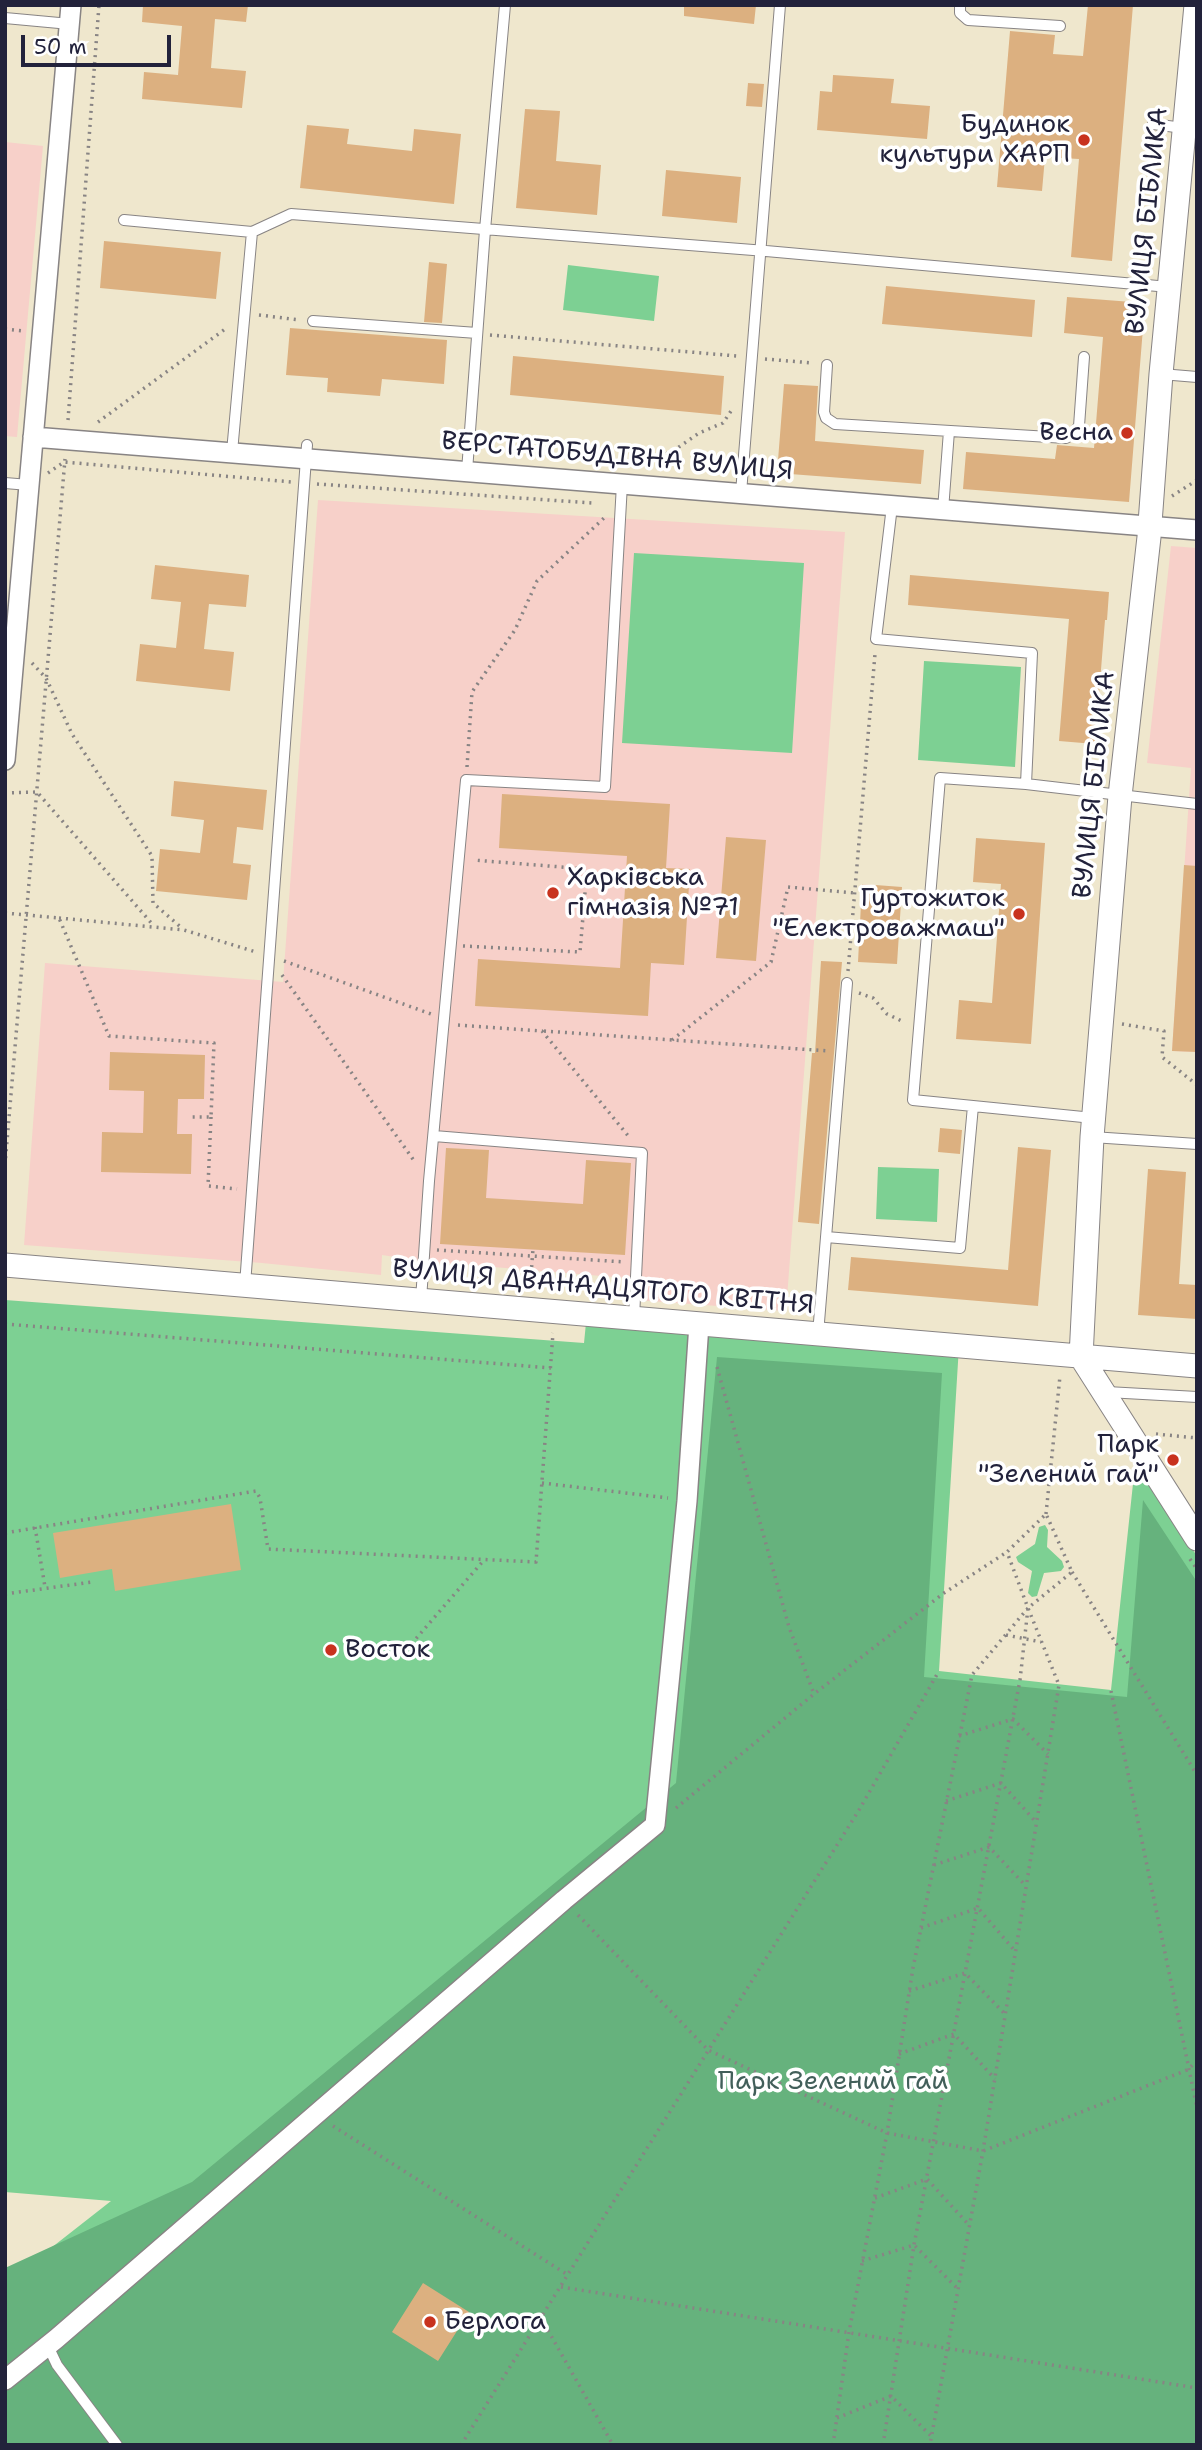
<!DOCTYPE html>
<html>
<head>
<meta charset="utf-8">
<style>
	body { margin:0 }
	#map { position:relative; width:1202px; height:2450px; overflow:hidden; background:#efe7cd; font-family:"Shantell Sans",sans-serif }
	canvas { display:block }
	.frame { position:absolute; inset:0; border:7px solid #22223b; pointer-events:none }
	.scale { position:absolute; left:21px; top:35px; width:150px; height:32px; box-sizing:border-box; border:4px solid #22223b; border-top:0; padding-left:9px; font-size:21px; line-height:24px; white-space:nowrap; color:#22223b; -webkit-text-stroke:5px #fff; paint-order:stroke }
</style>
</head>
<body>
<div id="map">
<canvas width="1202" height="2450"></canvas>
<div class="frame"></div>
<div class="scale">50 m</div>
</div>
<script>
const context = document.querySelector('canvas').getContext('2d');
context.lineJoin = 'round';
function fillPath(path, color) {
  context.fillStyle = color;
  context.fill(path, 'evenodd');
}
function poly(rows) {
  const path = new Path2D();
  for (const r of rows) {
    path.moveTo(r[0], r[1]);
    for (let i = 2; i < r.length; i += 2) path.lineTo(r[i], r[i + 1]);
  }
  return path;
}
function trace(path, color, width, dash) {
  context.strokeStyle = color;
  context.lineWidth = width;
  context.lineCap = dash ? 'butt' : 'round';
  context.setLineDash(dash || []);
  context.stroke(path);
}
function write(font, color, halo, rows, align = 'center') {
  context.font = font + ' "Shantell Sans",sans-serif';
  context.lineWidth = 7;
  context.setLineDash([]);
  context.textBaseline = 'middle';
  context.strokeStyle = halo;
  context.fillStyle = color;
  for (const [text, x, y, turn = 0] of rows) {
    context.save();
    context.translate(x, y);
    context.rotate((+turn || 0) * Math.PI / 180);
    context.textAlign = isNaN(turn) ? turn : align;
    if (halo) context.strokeText(text, 0, 0);
    context.fillText(text, 0, 0);
    context.restore();
  }
}
fillPath(poly([
	[5,142,43,146,17,437,5,436],
	[318,500,845,532,786,1311,636,1300,638,1279,421,1261,382,1255,381,1275,262,1263,24,1245,45,963,283,982],
	[1171,546,1197,548,1197,1052,1172,1051,1191,768,1147,763]
]), '#f7d0c9');
fillPath(poly([
	[568,265,659,276,654,321,563,310],
	[634,553,804,563,792,753,622,743],
	[924,661,1021,667,1015,767,918,760],
	[878,1167,939,1169,937,1222,876,1219],
	[5,1300,584,1343,587,1313,959,1346,939,1671,1111,1690,1135,1465,1197,1556,1197,2445,5,2445,5,2284,111,2201,5,2192],
	[1045,1525,1048,1530,1047,1547,1062,1561,1064,1567,1061,1571,1044,1573,1037,1596,1032,1597,1028,1593,1032,1571,1018,1562,1016,1557,1035,1544,1039,1527]
]), '#7dd093');
fillPath(poly([
	[717,1357,942,1373,924,1677,1127,1697,1143,1500,1197,1582,1197,2445,5,2445,5,2268,192,2182,676,1783]
]), '#66b27d');
fillPath(poly([
	[143,5,248,5,246,22,215,19,211,68,246,71,242,108,142,99,144,72,178,75,182,26,142,22],
	[684,5,756,5,754,24,684,16],
	[1088,5,1133,5,1112,261,1071,257,1079,159,1045,157,1042,191,997,187,1010,31,1055,35,1053,54,1083,56],
	[833,75,894,79,891,103,930,106,927,139,817,130,820,91,832,92],
	[748,83,764,84,762,107,746,106],
	[525,109,560,111,556,161,601,165,597,215,516,208],
	[307,125,349,129,347,144,412,151,414,129,461,134,454,204,300,188],
	[666,170,741,177,737,223,662,216],
	[104,241,221,252,216,299,100,288],
	[429,262,447,264,442,323,424,322],
	[886,286,1035,300,1032,337,882,324],
	[1067,297,1145,303,1129,502,963,489,966,452,1055,459,1057,445,1094,448,1103,337,1064,333],
	[290,328,447,340,444,384,382,379,380,396,327,392,328,378,286,375],
	[513,356,724,376,721,415,510,395],
	[784,384,818,386,815,441,924,450,921,484,777,473],
	[155,565,249,575,246,607,209,604,204,649,234,652,230,691,136,681,140,644,176,648,181,602,151,599],
	[910,575,1109,592,1107,620,1105,620,1095,744,1059,741,1069,619,908,605],
	[174,781,267,790,263,830,237,827,233,863,251,865,247,900,156,891,160,849,200,853,204,820,171,816],
	[502,794,670,804,666,868,690,869,684,965,651,963,648,1016,475,1006,478,959,620,968,627,856,499,848],
	[726,837,766,840,756,961,716,958],
	[976,838,1045,843,1031,1044,956,1039,959,1000,992,1003,1001,884,973,882],
	[1184,865,1197,866,1197,1052,1172,1051],
	[862,884,902,887,897,964,858,962],
	[821,961,842,962,819,1224,798,1222,812,1053,815,1053],
	[110,1052,205,1055,204,1099,178,1099,177,1134,192,1134,191,1174,101,1172,102,1132,143,1133,144,1091,109,1090],
	[940,1128,962,1130,960,1154,938,1152],
	[1018,1147,1051,1150,1038,1306,848,1290,851,1257,1008,1270],
	[446,1148,489,1150,486,1198,583,1204,586,1160,631,1163,625,1255,440,1244],
	[1148,1169,1186,1172,1179,1284,1197,1285,1197,1319,1138,1315],
	[231,1504,241,1570,115,1591,112,1569,60,1578,53,1533],
	[423,2283,469,2312,438,2361,392,2332]
]), '#dcb080');
const service = poly([
	[960,5,960,13,968,20,1060,26],
	[5,18,70,24],
	[1153,124,1183,128],
	[124,220,252,232],
	[313,321,477,333],
	[827,365,824,412,826,418,835,424,1066,438,1072,435,1079,426,1084,357],
	[1161,374,1197,377],
	[232,452,252,232,291,214,766,251,1169,287],
	[467,471,485,230,505,5],
	[5,483,29,485],
	[741,493,780,5],
	[892,506,876,639,1032,653,1026,784,1197,804],
	[943,510,949,431],
	[973,1106,913,1100,940,778,1026,784],
	[434,1136,642,1153,634,1318],
	[1092,1137,1197,1144],
	[826,1237,960,1248,973,1106,1093,1118],
	[245,1285,307,445],
	[421,1300,429,1181,466,780,605,787,622,484],
	[818,1334,847,983],
	[1107,1392,1197,1397],
	[48,2346,57,2365,117,2445]
]);
const minor = poly([
	[33,437,1197,530],
	[5,760,71,5],
	[5,2380,56,2339,564,1900,655,1825,687,1501,699,1324]
]);
const tertiary = poly([
	[1196,5,1161,374,1149,537,1120,796,1092,1137,1081,1357,1197,1539],
	[5,1265,1197,1366]
]);
trace(service, '#888484', 12);
trace(minor, '#888484', 22);
trace(tertiary, '#888484', 25);
trace(poly([
	[259,315,300,320],
	[5,329,24,331],
	[490,335,737,356],
	[765,359,813,363],
	[68,420,99,5],
	[98,422,228,327],
	[641,466,676,449,699,433,723,423,733,408],
	[48,473,64,462,292,482],
	[317,484,592,503],
	[1172,496,1197,480],
	[32,663,46,678,72,734,152,856,153,903,183,929],
	[467,767,472,692,515,630,537,581,604,518],
	[5,793,37,792,154,926],
	[5,913,59,918,109,1036,214,1043,211,1117,190,1117],
	[59,918,184,930,256,952],
	[463,946,580,952,587,869,473,860],
	[284,961,431,1014],
	[848,971,875,654],
	[282,975,415,1162],
	[859,993,873,998,887,1014,904,1022],
	[1122,1024,1164,1031,1162,1057,1197,1085],
	[458,1025,542,1031,630,1138],
	[544,1031,829,1051],
	[672,1040,771,962,788,887,855,893],
	[211,1117,208,1186,237,1189],
	[5,1165,65,459],
	[437,1250,625,1262],
	[530,1288,533,1249],
	[5,1324,551,1368],
	[717,1367,789,1627,814,1694],
	[1156,1434,1197,1438],
	[542,1483,668,1498],
	[1046,1514,1060,1376],
	[35,1527,45,1587],
	[5,1533,256,1491,260,1498,268,1549,536,1562,553,1333],
	[1190,1559,1197,1569],
	[1072,1572,1197,1775],
	[5,1594,92,1582],
	[1006,1635,1041,1642],
	[407,1649,484,1560],
	[1111,1691,1197,2108],
	[5,1709,6,1711],
	[959,1736,1013,1719,1048,1754],
	[946,1801,1001,1783,1036,1822],
	[676,1808,814,1694,944,1593,1007,1552],
	[934,1865,989,1847,1026,1886],
	[578,1915,708,2050,887,2133,983,2151,1187,2070,1197,2061],
	[921,1928,978,1908,1015,1951],
	[909,1991,965,1973,1005,2014],
	[899,2054,954,2034,995,2079],
	[333,2126,568,2275],
	[875,2198,927,2179,968,2224],
	[862,2261,914,2245,957,2288],
	[561,2287,1197,2388],
	[541,2318,613,2445],
	[837,2418,891,2396,932,2437],
	[461,2445,859,1810,939,1671],
	[833,2445,849,2332,887,2133,913,1968,972,1675,1028,1608],
	[883,2445,914,2245,1020,1680,1028,1608,1072,1572,1046,1514,1007,1552,1028,1608,1059,1685,983,2151,930,2445]
]), '#888484', 3.5, [2, 5]);
trace(service, '#fff', 10);
trace(minor, '#fff', 19);
trace(tertiary, '#fff', 23);
for (const [x, y, r, color] of [
	[1084,140,7,"#c8321e"],
	[1127,433,7,"#c8321e"],
	[553,893,7,"#c8321e"],
	[1019,914,7,"#c8321e"],
	[1173,1460,7,"#c8321e"],
	[331,1650,7,"#c8321e"],
	[430,2322,7,"#c8321e"]
]) {
  const dot = new Path2D();
  dot.arc(x, y, r, 0, 2 * Math.PI);
  context.fillStyle = color;
  context.fill(dot);
  trace(dot, '#fff', 2.5);
}
write('26px', '#22223b', '#fff', [
	["Будинок",1070,125],
	["культури ХАРП",1070,155],
	["Весна",1113,433],
	["Харківська",567,878,"left"],
	["гімназія №71",567,908,"left"],
	["Гуртожиток",1005,899],
	["\"Електроважмаш\"",1005,929],
	["Парк",1159,1445],
	["\"Зелений гай\"",1159,1475],
	["Восток",345,1650,"left"],
	["Берлога",444,2322,"left"]
], 'right');
write('26px', '#22223b', '#fff', [
	["ВУЛИЦЯ БІБЛИКА",1148,221,-84],
	["ВЕРСТАТОБУДІВНА ВУЛИЦЯ",617,457,5],
	["ВУЛИЦЯ БІБЛИКА",1095,785,-84],
	["ВУЛИЦЯ ДВАНАДЦЯТОГО КВІТНЯ",603,1288,5]
]);
write('26px', '#425f5a', '#fff', [
	["Парк Зелений гай",833,2082]
]);
</script>
</body>
</html>
